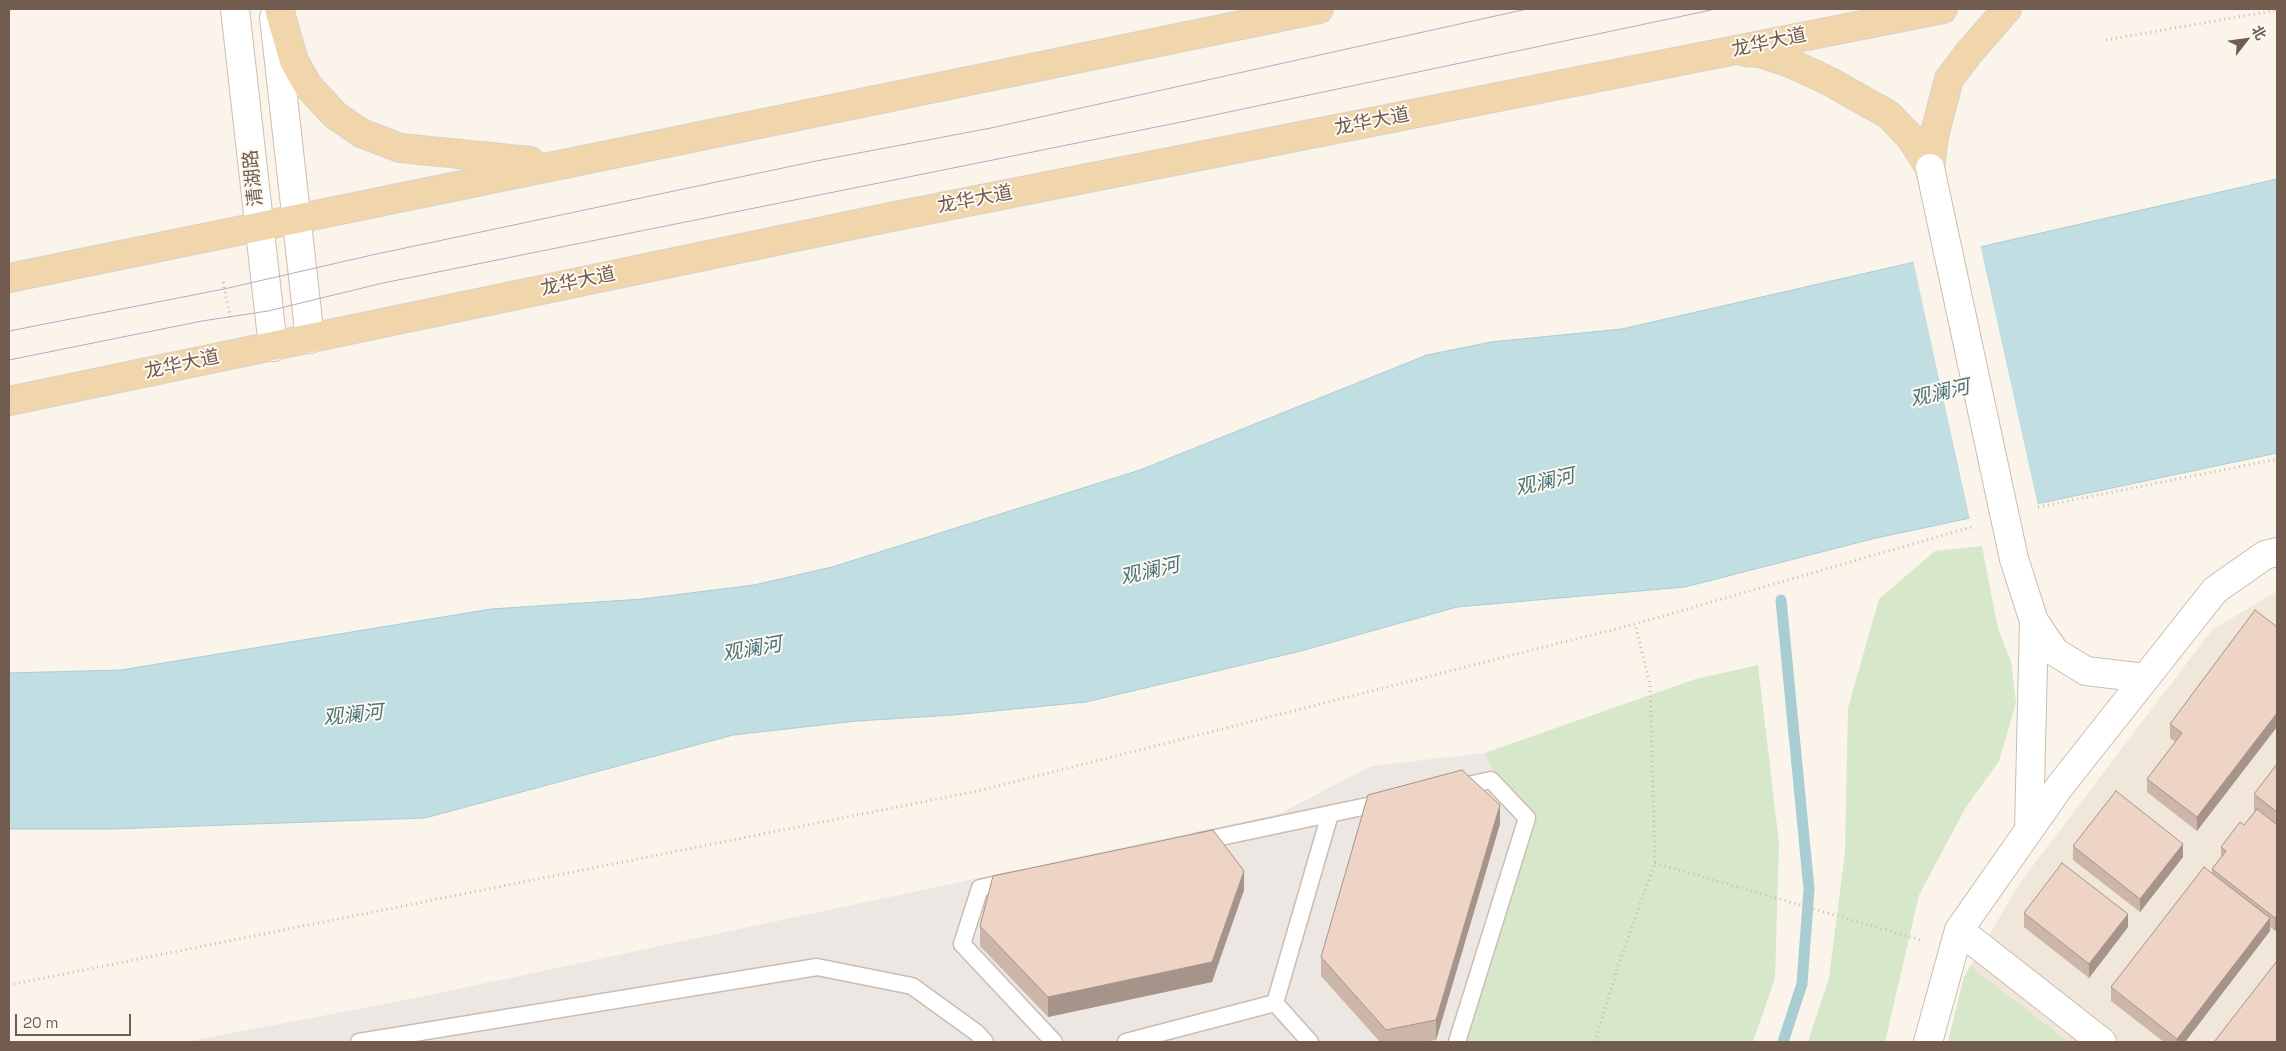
<!DOCTYPE html>
<html>
<head>
<meta charset="utf-8">
<style>
	body { margin:0 }
	#map { position:relative; width:2286px; height:1051px; overflow:hidden; background:#faf4ea; font-family:"Space Grotesk","Noto Sans SC",sans-serif }
	canvas { display:block }
	.frame { position:absolute; inset:0; border:10px solid #725c50; pointer-events:none }
	.north { position:absolute; left:2221px; top:15px; width:50px; height:50px; -webkit-text-stroke:4px #fdf8f0; paint-order:stroke; rotate:60deg; font-size:14px; font-weight:700; line-height:20px; text-align:center; color:#725c50 }
	.north::after { content:''; display:block; margin:auto; width:18px; height:22px; background:#725c50; clip-path:polygon(50% 0,100% 100%,50% 72%,0 100%) }
	.scale { position:absolute; left:15px; top:1014px; width:116px; height:22px; box-sizing:border-box; border:2px solid #725c50; border-top:0; padding-left:6px; font-size:15px; line-height:18px; white-space:nowrap; color:#725c50; -webkit-text-stroke:4px #fdf8f0; paint-order:stroke }
</style>
</head>
<body>
<div id="map">
<canvas width="2286" height="1051"></canvas>
<div class="frame"></div>
<div class="north">北</div>
<div class="scale">20 m</div>
</div>
<script>
const context = document.querySelector('canvas').getContext('2d');
context.lineJoin = 'round';
function fillPath(path, color) {
  context.fillStyle = color;
  context.fill(path, 'evenodd');
}
function poly(rows) {
  const path = new Path2D();
  for (const r of rows) {
    path.moveTo(r[0], r[1]);
    for (let i = 2; i < r.length; i += 2) path.lineTo(r[i], r[i + 1]);
  }
  return path;
}
function trace(path, color, width, dash) {
  context.strokeStyle = color;
  context.lineWidth = width;
  context.lineCap = dash ? 'butt' : 'round';
  context.setLineDash(dash || []);
  context.stroke(path);
}
function write(font, color, halo, rows, align = 'center') {
  context.font = font + ' "Space Grotesk","Noto Sans SC",sans-serif';
  context.lineWidth = 4;
  context.setLineDash([]);
  context.textBaseline = 'middle';
  context.strokeStyle = halo;
  context.fillStyle = color;
  for (const [text, x, y, turn = 0] of rows) {
    context.save();
    context.translate(x, y);
    context.rotate((+turn || 0) * Math.PI / 180);
    context.textAlign = isNaN(turn) ? turn : align;
    if (halo) context.strokeText(text, 0, 0);
    context.fillText(text, 0, 0);
    context.restore();
  }
}
fillPath(poly([
	[2277,591,2277,1042,1948,1042,1964,977,2022,880,2212,630]
]), '#f1e6da');
fillPath(poly([
	[1696,679,1716,788,1693,1042,185,1042,416,998,1279,814,1371,766,1485,753]
]), '#ece7e3');
fillPath(poly([
	[1982,546,1998,629,2011,661,2016,703,1999,761,1966,807,1919,895,1885,1042,1808,1042,1829,978,1845,852,1848,708,1879,599,1935,551],
	[1758,665,1779,843,1775,978,1753,1042,1466,1042,1537,816,1494,771,1485,753,1696,679],
	[1970,966,2068,1042,1948,1042,1964,977]
]), '#d6e7ca');
const water = poly([
	[2277,179,2277,453,1876,538,1685,587,1457,607,1301,651,1086,702,953,715,857,721,733,735,425,818,111,829,9,829,9,673,121,670,491,609,642,599,754,585,832,567,1140,470,1427,355,1491,342,1622,329,2277,179]
]);
fillPath(water, '#c1dee2');
trace(water, '#a8cdd3', 1);
fillPath(poly([
	[1980,244,2038,506,1970,520,1913,260]
]), '#faf4ea');
trace(poly([
	[1781,600,1809,889,1802,984,1783,1042]
]), '#a8cdd3', 11);
const lane = poly([
	[1454,788,1491,780,1527,818,1457,1042],
	[1197,842,1386,802],
	[1012,881,980,888,962,944,1054,1042],
	[1275,1003,1330,814],
	[1275,1003,1310,1042],
	[359,1042,817,967,912,986,977,1033,985,1042],
	[1126,1042,1275,1003]
]);
const street = poly([
	[2014,559,2034,621,2055,652,2086,671,2145,678],
	[2029,830,2034,621],
	[1959,930,2102,1042],
	[1928,1042,1959,930,2060,786,2215,590,2265,555,2277,552]
]);
const secondary = poly([
	[235,9,273,347],
	[274,17,310,339]
]);
const primary = poly([
	[279,9,294,61,308,86,335,115,361,133,400,148,530,161],
	[1746,52,1760,53,1790,63,1829,81,1889,115,1911,138,1930,168],
	[1930,168,1934,136,1949,79,1968,54,2007,9],
	[9,278,1319,9],
	[9,401,886,218,1943,9]
]);
trace(lane, '#cbbcb1', 19);
trace(street, '#cbbcb1', 30);
trace(secondary, '#d0beb2', 30);
trace(primary, '#d8d1ce', 30);
trace(poly([
	[2106,40,2277,10],
	[223,282,231,321],
	[2038,507,2277,459],
	[1655,863,1921,940],
	[9,985,982,790,1635,624,1972,527],
	[1595,1042,1618,966,1655,863,1650,685,1635,624]
]), '#d2b8a8', 3, [1, 4]);
trace(lane, '#fff', 16);
trace(street, '#fff', 28);
trace(secondary, '#fff', 28);
trace(primary, '#f1d6ab', 28);
trace(poly([
	[9,331,224,289,372,255,811,162,991,128,1527,9],
	[9,360,202,321,268,311,383,283,1186,121,1716,9]
]), '#b7a9c4', 1);
const streetBridge = poly([
	[1930,168,2014,559]
]);
trace(streetBridge, '#cbbcb1', 30, []);
trace(streetBridge, '#fff', 28);
fillPath(poly([
	[2255,610,2197,831,2147,792,2147,779,2175,742,2170,738,2170,724],
	[2277,764,2277,929,2275,931,2270,927,2270,931,2185,1042,2164,1042,2111,1001,2111,987,2212,873,2212,869,2221,857,2221,847,2244,825,2254,812,2254,794],
	[1500,824,1436,1040,1423,1042,1380,1042,1321,976,1321,957],
	[2073,846,2183,857,2140,912,2073,860],
	[1244,890,1212,982,1048,1017,980,946,980,926],
	[2024,913,2128,927,2089,978,2024,927]
]), '#ccb6a9');
fillPath(poly([
	[2277,713,2277,727,2197,831,2197,817],
	[1500,805,1500,824,1436,1040,1436,1020],
	[2183,844,2183,857,2140,912,2140,899],
	[1244,871,1244,890,1212,982,1048,1017,1048,997],
	[2128,914,2128,927,2089,978,2089,964],
	[2277,915,2277,929,2275,931,2275,918],
	[2270,918,2270,931,2185,1042,2177,1042,2177,1039]
]), '#a6948a');
const building = poly([
	[2255,610,2277,627,2277,713,2197,817,2147,779,2182,733,2170,724,2255,610],
	[2277,764,2277,812,2254,794,2277,764],
	[1462,770,1500,805,1436,1020,1386,1030,1321,957,1368,795,1462,770],
	[2116,791,2183,844,2140,899,2073,846,2116,791],
	[2257,809,2277,825,2277,915,2275,918,2212,869,2226,851,2221,847,2240,822,2244,825,2257,809],
	[1213,830,1244,871,1212,962,1048,997,980,926,993,876,1213,830],
	[2062,863,2128,914,2089,964,2024,913,2062,863],
	[2204,867,2270,918,2177,1039,2111,987,2204,867],
	[2277,961,2277,1042,2214,1042,2277,961]
]);
fillPath(building, '#edd4c5');
trace(building, '#a6948a', 1);
write('19px', '#725c50', '#fdf8f0', [
	["龙华大道",1769,43,-12],
	["龙华大道",1372,122,-11],
	["清湖路",254,178,-96],
	["龙华大道",975,200,-11],
	["龙华大道",578,282,-12],
	["龙华大道",182,365,-12]
]);
write('italic 20px', '#49747c', '#fdf8f0', [
	["观澜河",1940,394,-13],
	["观澜河",1545,483,-13],
	["观澜河",1150,572,-13],
	["观澜河",752,650,-10],
	["观澜河",353,716,-6]
]);
</script>
</body>
</html>
